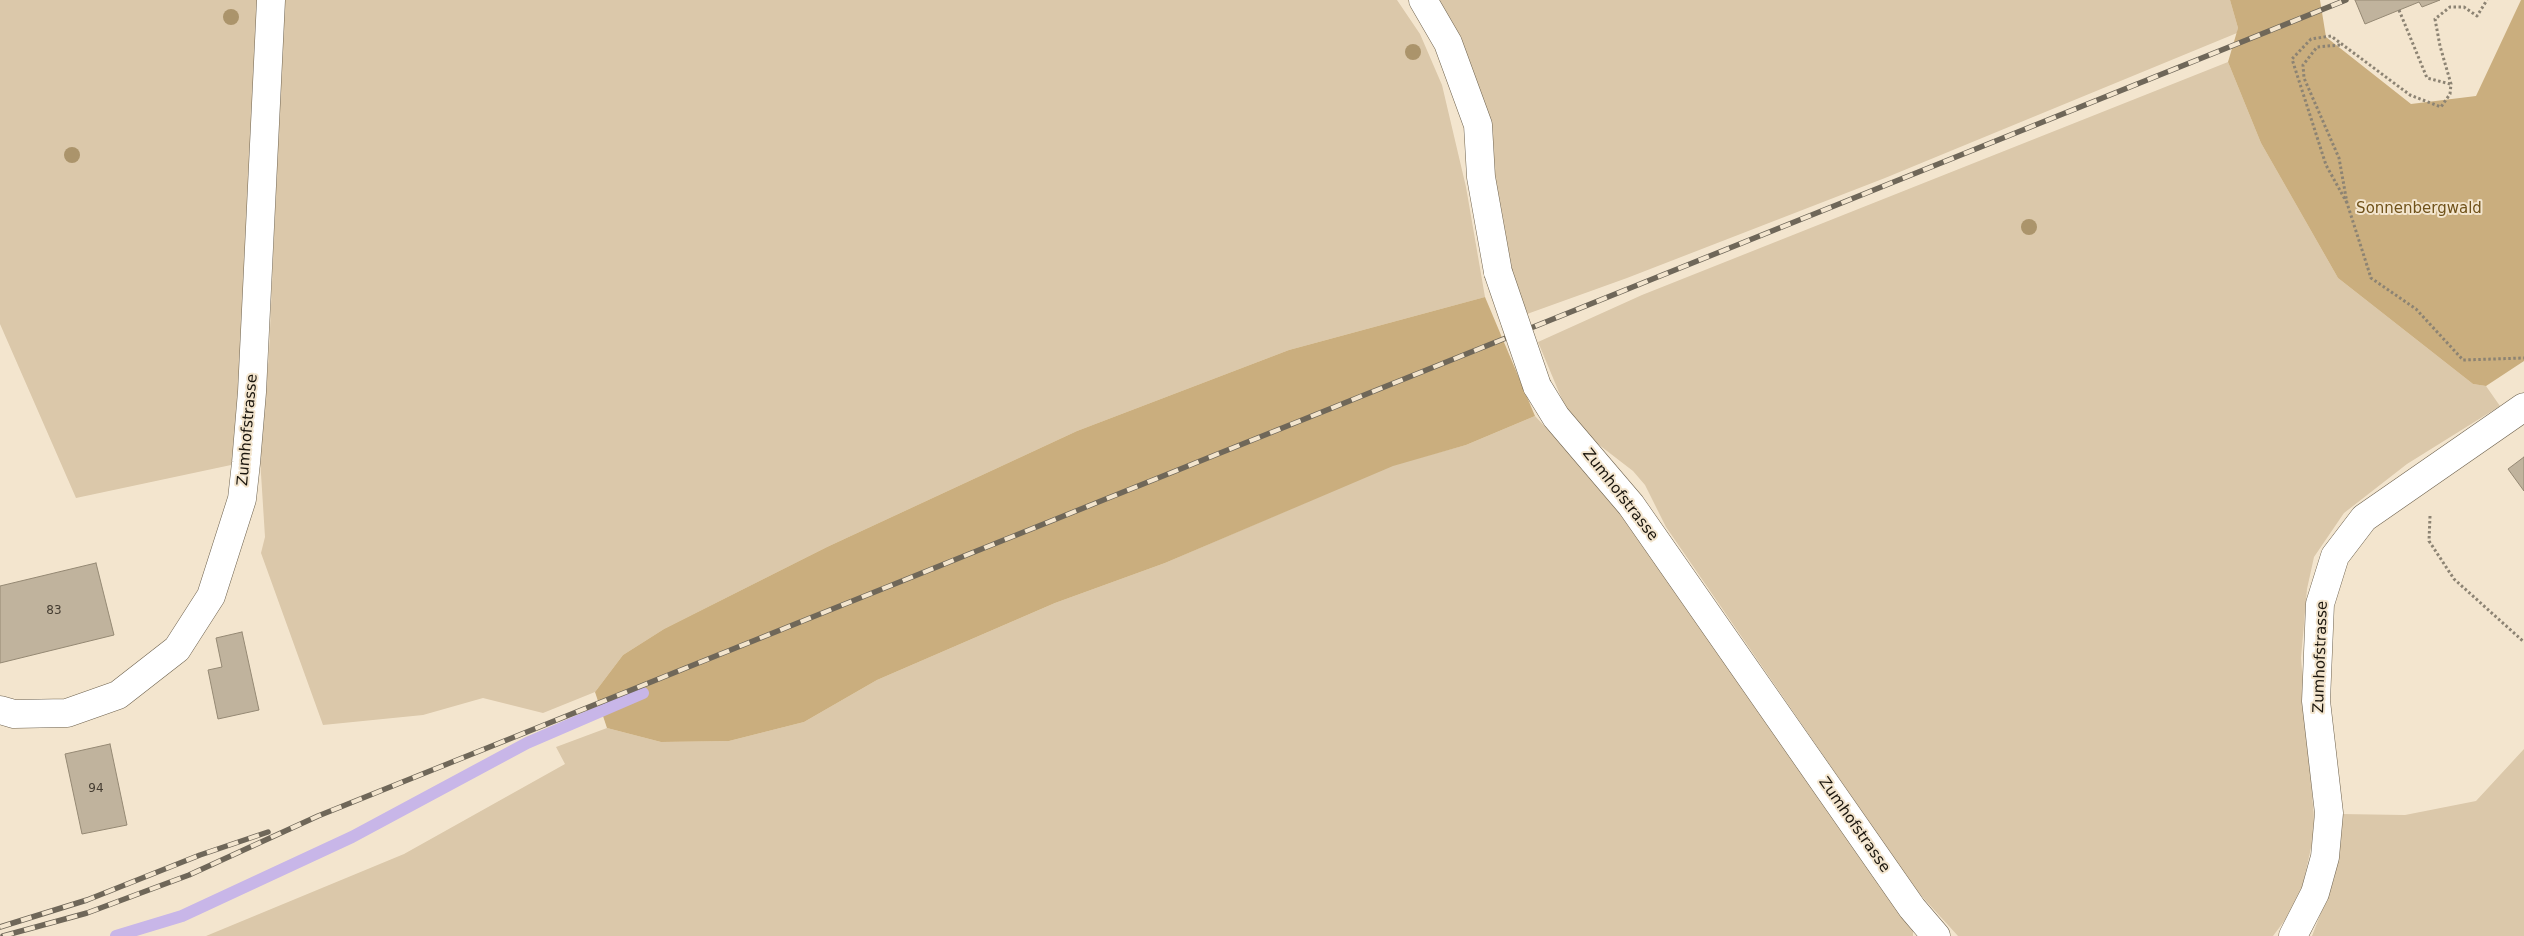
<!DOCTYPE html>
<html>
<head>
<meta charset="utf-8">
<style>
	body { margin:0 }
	canvas { display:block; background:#f3e5ce }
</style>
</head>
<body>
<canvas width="2524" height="936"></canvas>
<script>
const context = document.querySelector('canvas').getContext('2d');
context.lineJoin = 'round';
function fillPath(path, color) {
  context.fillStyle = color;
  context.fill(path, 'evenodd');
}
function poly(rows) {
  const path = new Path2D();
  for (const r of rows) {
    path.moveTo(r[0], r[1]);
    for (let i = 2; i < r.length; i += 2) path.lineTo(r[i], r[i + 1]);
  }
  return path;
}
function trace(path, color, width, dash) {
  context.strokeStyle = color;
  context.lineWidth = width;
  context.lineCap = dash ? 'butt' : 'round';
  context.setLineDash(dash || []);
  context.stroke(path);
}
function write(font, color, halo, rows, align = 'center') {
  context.font = font + ' "DejaVu Sans",sans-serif';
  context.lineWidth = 4;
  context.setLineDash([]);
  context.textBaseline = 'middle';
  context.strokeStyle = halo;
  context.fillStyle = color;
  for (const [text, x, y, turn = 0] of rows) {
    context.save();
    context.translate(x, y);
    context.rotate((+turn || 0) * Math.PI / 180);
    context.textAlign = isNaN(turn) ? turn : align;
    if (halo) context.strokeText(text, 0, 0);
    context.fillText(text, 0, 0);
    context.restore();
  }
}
fillPath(poly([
	[0,0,257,0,244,344,238,428,231,465,76,498,0,324],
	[284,0,1397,0,1420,34,1442,85,1466,187,1485,297,1289,350,1077,431,827,547,664,629,623,655,595,692,543,713,483,698,423,715,323,725,261,553,265,537,260,458,269,353],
	[1435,0,2230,0,2238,28,2237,33,1885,178,1627,278,1527,314,1513,275],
	[2228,62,2261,143,2338,278,2473,384,2486,386,2500,406,2407,464,2344,513,2314,557,2307,589,2301,658,2314,818,2313,839,2302,888,2291,912,2273,936,1958,936,1916,890,1666,527,1645,485,1633,471,1594,441,1566,409,1538,342,1642,295],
	[1535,416,1580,464,1627,520,1913,930,1913,936,206,936,404,854,565,764,556,747,607,728,661,742,729,741,804,722,877,680,1055,603,1165,563,1393,465,1466,445],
	[2524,749,2524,936,2312,936,2334,879,2340,841,2340,814,2405,815,2476,801]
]), '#dbc8aa');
fillPath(poly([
	[2230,0,2320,0,2326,37,2411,104,2476,96,2521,0,2524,0,2524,361,2486,386,2473,384,2338,278,2261,143,2228,62,2238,28],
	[1485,297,1535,416,1466,445,1393,466,1165,563,1055,603,877,680,804,722,729,741,661,742,607,728,595,692,623,655,664,629,827,547,1077,431,1289,350]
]), '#caae7e');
trace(poly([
	[116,936,182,916,352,837,527,743,643,693]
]), '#c8b6e8', 12);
const building = poly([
	[2355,0,2440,0,2422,7,2419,2,2365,24,2355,0],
	[2524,457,2524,491,2508,469,2524,457],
	[96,563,114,635,0,663,0,586,96,563],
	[242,632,259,710,218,719,208,670,222,667,216,638,242,632],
	[110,744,127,825,82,834,65,754,110,744]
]);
fillPath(building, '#c0b39d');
trace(building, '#958974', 1);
const secondary = poly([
	[1423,0,1448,43,1478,125,1481,177,1498,272],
	[1537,386,1556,417,1631,505,1912,908,1936,936],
	[0,710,14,714,67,713,118,695,177,649,211,596,242,499,246,463,252,392,271,0],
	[2293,936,2315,893,2325,857,2329,813,2316,701,2320,604,2335,556,2364,518,2524,407]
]);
trace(secondary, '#6e624e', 29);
trace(poly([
	[2399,10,2427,78,2450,84],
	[2340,45,2317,47,2303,65,2304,78,2339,158,2347,203,2371,278,2416,309,2463,360,2524,358],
	[2347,203,2326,165,2292,59,2311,39,2331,36,2410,95,2441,107,2450,94,2451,84,2440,46,2435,19,2450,7,2464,7,2477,16,2487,0],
	[2430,516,2429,541,2454,579,2524,642]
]), '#8c8373', 3, [2.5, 2.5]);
trace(secondary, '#fff', 28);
const rail = poly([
	[0,927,87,900,200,855,268,832],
	[3,936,87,913,189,875,318,816,2346,0]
]);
trace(rail, '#6f6759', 5.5);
trace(rail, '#f3e5ce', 4, [11]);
const secondaryBridge = poly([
	[1498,272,1537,386]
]);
trace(secondaryBridge, '#6e624e', 29, []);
trace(secondaryBridge, '#fff', 28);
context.fillStyle = '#ab946b';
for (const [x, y] of [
	[231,17],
	[1413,52],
	[72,155],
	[2029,227]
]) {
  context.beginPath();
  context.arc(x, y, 8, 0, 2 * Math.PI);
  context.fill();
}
write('12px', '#443c31', null, [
	["83",54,611],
	["94",96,789]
]);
write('15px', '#70521a', '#f3e5ce', [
	["Sonnenbergwald",2419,209]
]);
write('15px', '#1a150d', '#f3e5ce', [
	["Zumhofstrasse",248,430,-85],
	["Zumhofstrasse",1620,495,52],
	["Zumhofstrasse",2321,657,-88],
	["Zumhofstrasse",1854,825,55]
]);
</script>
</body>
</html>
